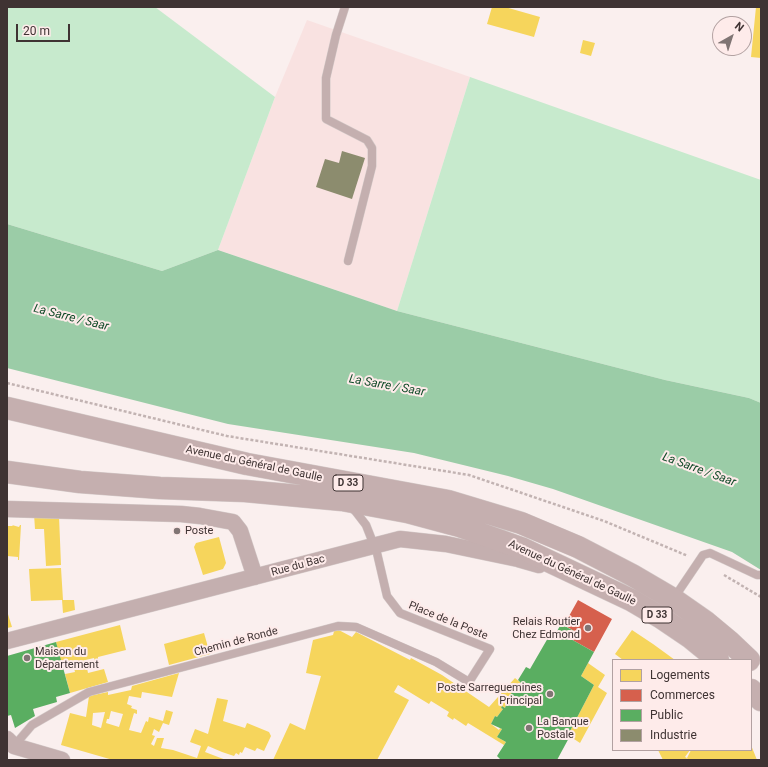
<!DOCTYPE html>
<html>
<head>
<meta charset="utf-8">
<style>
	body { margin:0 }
	#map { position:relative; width:768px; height:767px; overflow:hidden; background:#faefee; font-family:Roboto,sans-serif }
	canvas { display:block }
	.frame { position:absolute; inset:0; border:8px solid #3f3333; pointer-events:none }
	.legend { position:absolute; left:612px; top:659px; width:140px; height:92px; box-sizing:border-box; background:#feebea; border:1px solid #b2a1a1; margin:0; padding:5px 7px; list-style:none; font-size:12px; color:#3f3333 }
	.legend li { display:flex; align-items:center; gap:8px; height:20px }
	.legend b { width:20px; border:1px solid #b2a1a1 }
	.north { position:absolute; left:712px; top:16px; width:40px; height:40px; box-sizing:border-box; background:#feebea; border:1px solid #b2a1a1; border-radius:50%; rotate:39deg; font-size:11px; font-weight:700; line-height:16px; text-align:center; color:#3f3333 }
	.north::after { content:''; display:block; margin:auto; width:14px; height:18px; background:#807574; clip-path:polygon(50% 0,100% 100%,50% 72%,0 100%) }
	.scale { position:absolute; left:16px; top:24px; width:54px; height:18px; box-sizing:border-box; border:2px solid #3f3333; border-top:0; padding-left:5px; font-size:12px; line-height:14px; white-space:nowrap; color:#3f3333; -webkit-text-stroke:3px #feebea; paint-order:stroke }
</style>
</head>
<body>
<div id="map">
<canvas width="768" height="767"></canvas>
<div class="frame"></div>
<ul class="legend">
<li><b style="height:11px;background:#f6d55c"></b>Logements</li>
<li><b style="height:11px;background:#d6604d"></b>Commerces</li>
<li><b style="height:11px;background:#5aae61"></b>Public</li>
<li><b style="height:11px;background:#8c8c6e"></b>Industrie</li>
</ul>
<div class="north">N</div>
<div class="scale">20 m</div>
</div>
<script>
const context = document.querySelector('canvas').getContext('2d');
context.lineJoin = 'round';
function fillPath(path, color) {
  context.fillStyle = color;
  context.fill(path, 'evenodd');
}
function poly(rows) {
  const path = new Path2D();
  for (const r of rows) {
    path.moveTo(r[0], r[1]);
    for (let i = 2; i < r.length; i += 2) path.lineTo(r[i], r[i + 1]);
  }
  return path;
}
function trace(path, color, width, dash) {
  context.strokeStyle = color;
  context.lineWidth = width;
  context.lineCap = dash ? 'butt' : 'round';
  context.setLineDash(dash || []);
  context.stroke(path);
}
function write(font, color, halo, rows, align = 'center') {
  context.font = font + ' Roboto,sans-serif';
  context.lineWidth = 4;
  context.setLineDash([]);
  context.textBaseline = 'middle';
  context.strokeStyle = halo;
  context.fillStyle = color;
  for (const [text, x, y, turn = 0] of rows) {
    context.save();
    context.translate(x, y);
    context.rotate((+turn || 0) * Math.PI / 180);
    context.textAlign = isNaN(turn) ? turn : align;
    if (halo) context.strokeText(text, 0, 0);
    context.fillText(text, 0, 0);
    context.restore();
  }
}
fillPath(poly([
	[307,20,470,77,397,311,218,250,275,97]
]), '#f9e2e1');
fillPath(poly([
	[7,7,155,7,275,97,218,250,162,271,7,224],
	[470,77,761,180,761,403,749,398,665,380,397,311]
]), '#c7eacd');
fillPath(poly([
	[7,224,162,271,218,250,397,311,665,380,749,398,761,403,761,570,732,552,553,489,508,476,414,453,228,424,7,368]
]), '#9bcca7');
fillPath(poly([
	[492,7,505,7,540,17,534,37,487,24],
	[756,7,761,7,761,58,751,57],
	[583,40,595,43,591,56,580,53],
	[34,514,59,516,61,565,46,566,44,529,35,529],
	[12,525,19,527,20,525,21,525,19,560,18,560,18,557,7,556,7,526,13,526],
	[219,537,226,563,223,569,203,575,194,547,196,543],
	[61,568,63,600,74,600,75,610,63,613,62,600,31,601,29,569],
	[7,611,12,627,7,628],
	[120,625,126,650,98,657,98,660,95,661,94,658,81,661,83,669,87,668,88,673,104,669,108,682,70,693,65,674,75,672,72,661,61,664,56,642],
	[335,628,352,637,356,632,410,660,411,658,442,675,489,707,515,678,521,683,517,690,515,688,508,698,510,700,509,701,508,700,505,708,502,706,501,708,503,709,497,717,495,716,491,724,499,730,500,728,502,729,497,737,506,742,504,745,468,723,466,726,454,718,453,720,447,716,449,712,431,701,429,704,398,685,394,692,409,700,377,760,273,760,290,723,305,730,321,676,306,673,313,640,333,635],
	[632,630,653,644,675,660,623,660,615,654],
	[204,633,210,654,169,665,164,644],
	[588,663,605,675,598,687,607,693,580,743,568,735,594,685,581,676],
	[179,673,172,697,142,692,141,698,129,696,127,704,132,706,131,708,137,710,137,714,134,713,129,730,141,733,146,721,148,722,149,717,163,721,166,710,173,712,169,725,163,723,159,732,154,729,152,735,155,736,151,744,154,746,157,738,164,738,161,748,173,750,197,758,201,746,190,742,195,729,208,734,217,698,228,700,223,721,245,728,247,723,269,732,271,736,264,751,257,748,255,751,245,747,242,753,240,752,239,755,236,753,234,756,222,752,208,746,205,752,226,760,113,760,61,745,70,713,86,717,89,696,108,692,108,695,131,690,132,686],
	[111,711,123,714,119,727,106,723,107,719,109,719],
	[105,712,101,728,92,725,93,713],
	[751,745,757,760,688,760,687,758,691,750,751,750],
	[658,750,690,750,685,757,687,758,686,760,663,760]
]), '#f6d55c');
fillPath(poly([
	[578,600,612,619,594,652,569,638,574,631,564,625]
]), '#d6604d');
fillPath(poly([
	[561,624,574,631,569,638,594,652,581,676,594,685,568,735,570,736,557,760,501,760,497,756,506,742,497,737,502,729,491,724,495,716,497,717,503,709,501,708,502,706,505,708,508,700,509,701,510,700,508,698,515,688,517,690,521,683,518,680,526,667,530,669,552,631,556,633],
	[56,642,70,693,56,697,57,702,33,709,35,716,15,728,11,715,7,716,7,656]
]), '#5aae61');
fillPath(poly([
	[342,151,365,158,352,199,316,187,325,159,339,163]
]), '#8c8c6e');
const service = poly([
	[345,7,336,35,326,78,326,119,367,140,372,148,372,166,348,261],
	[674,598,699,561,703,555,710,553,757,575,761,575],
	[14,746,32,725,89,692,338,626,356,627,436,662,469,682,490,649,400,613,387,596,377,553,366,525,356,512,351,507]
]);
const minor = poly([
	[7,509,181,514,200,516,233,522,240,531,255,577],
	[7,641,400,539,446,544,518,559,539,565],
	[7,739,14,746,62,760]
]);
const primary = poly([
	[7,408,247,464,448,501,521,523,578,547,632,575,673,599,706,622,730,642,749,660],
	[7,472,80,482,160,488,245,491,342,500,407,512,459,526,521,548,631,600,660,617,691,638,718,660],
	[751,690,761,700]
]);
trace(service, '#d4cac9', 9);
trace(minor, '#d4cac9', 17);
trace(primary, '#d4cac9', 23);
trace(poly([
	[7,383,227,436,469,475,604,521,688,556],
	[724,575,761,597]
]), '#c2b3b2', 2.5, [3, 2]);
trace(service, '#c4afaf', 8);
trace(minor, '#c4afaf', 16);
trace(primary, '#c5afaf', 22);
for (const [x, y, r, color] of [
	[177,531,4,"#807574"],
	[588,628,4,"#807574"],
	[27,658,4,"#807574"],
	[550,694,4,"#807574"],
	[529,728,4,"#807574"]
]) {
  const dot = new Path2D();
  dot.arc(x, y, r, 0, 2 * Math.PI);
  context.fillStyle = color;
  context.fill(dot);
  trace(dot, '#feebea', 1.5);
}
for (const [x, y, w] of [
	[348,483,30],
	[657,615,30]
]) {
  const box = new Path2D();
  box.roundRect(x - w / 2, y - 8, w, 16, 3);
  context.fillStyle = '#feebea';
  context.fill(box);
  trace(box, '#3f3333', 1);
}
write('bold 10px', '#3f3333', null, [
	["D 33",348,483],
	["D 33",657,615]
]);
write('11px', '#3f3333', '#feebea', [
	["Avenue du Général de Gaulle",254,464,12],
	["Rue du Bac",298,566,-15],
	["Avenue du Général de Gaulle",572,573,25],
	["Place de la Poste",448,621,22],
	["Chemin de Ronde",236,642,-15]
]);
write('11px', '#3f3333', '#feebea', [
	["Poste",185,531],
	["Relais Routier",580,622,"right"],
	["Chez Edmond",580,635,"right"],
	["Maison du",35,652],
	["Département",35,665],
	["Poste Sarreguemines",542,688,"right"],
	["Principal",542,701,"right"],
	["La Banque",537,722],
	["Postale",537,735]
], 'left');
write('italic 12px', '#104a28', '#feebea', [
	["La Sarre / Saar",71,318,14],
	["La Sarre / Saar",387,386,10],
	["La Sarre / Saar",699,470,20]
]);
</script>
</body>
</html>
